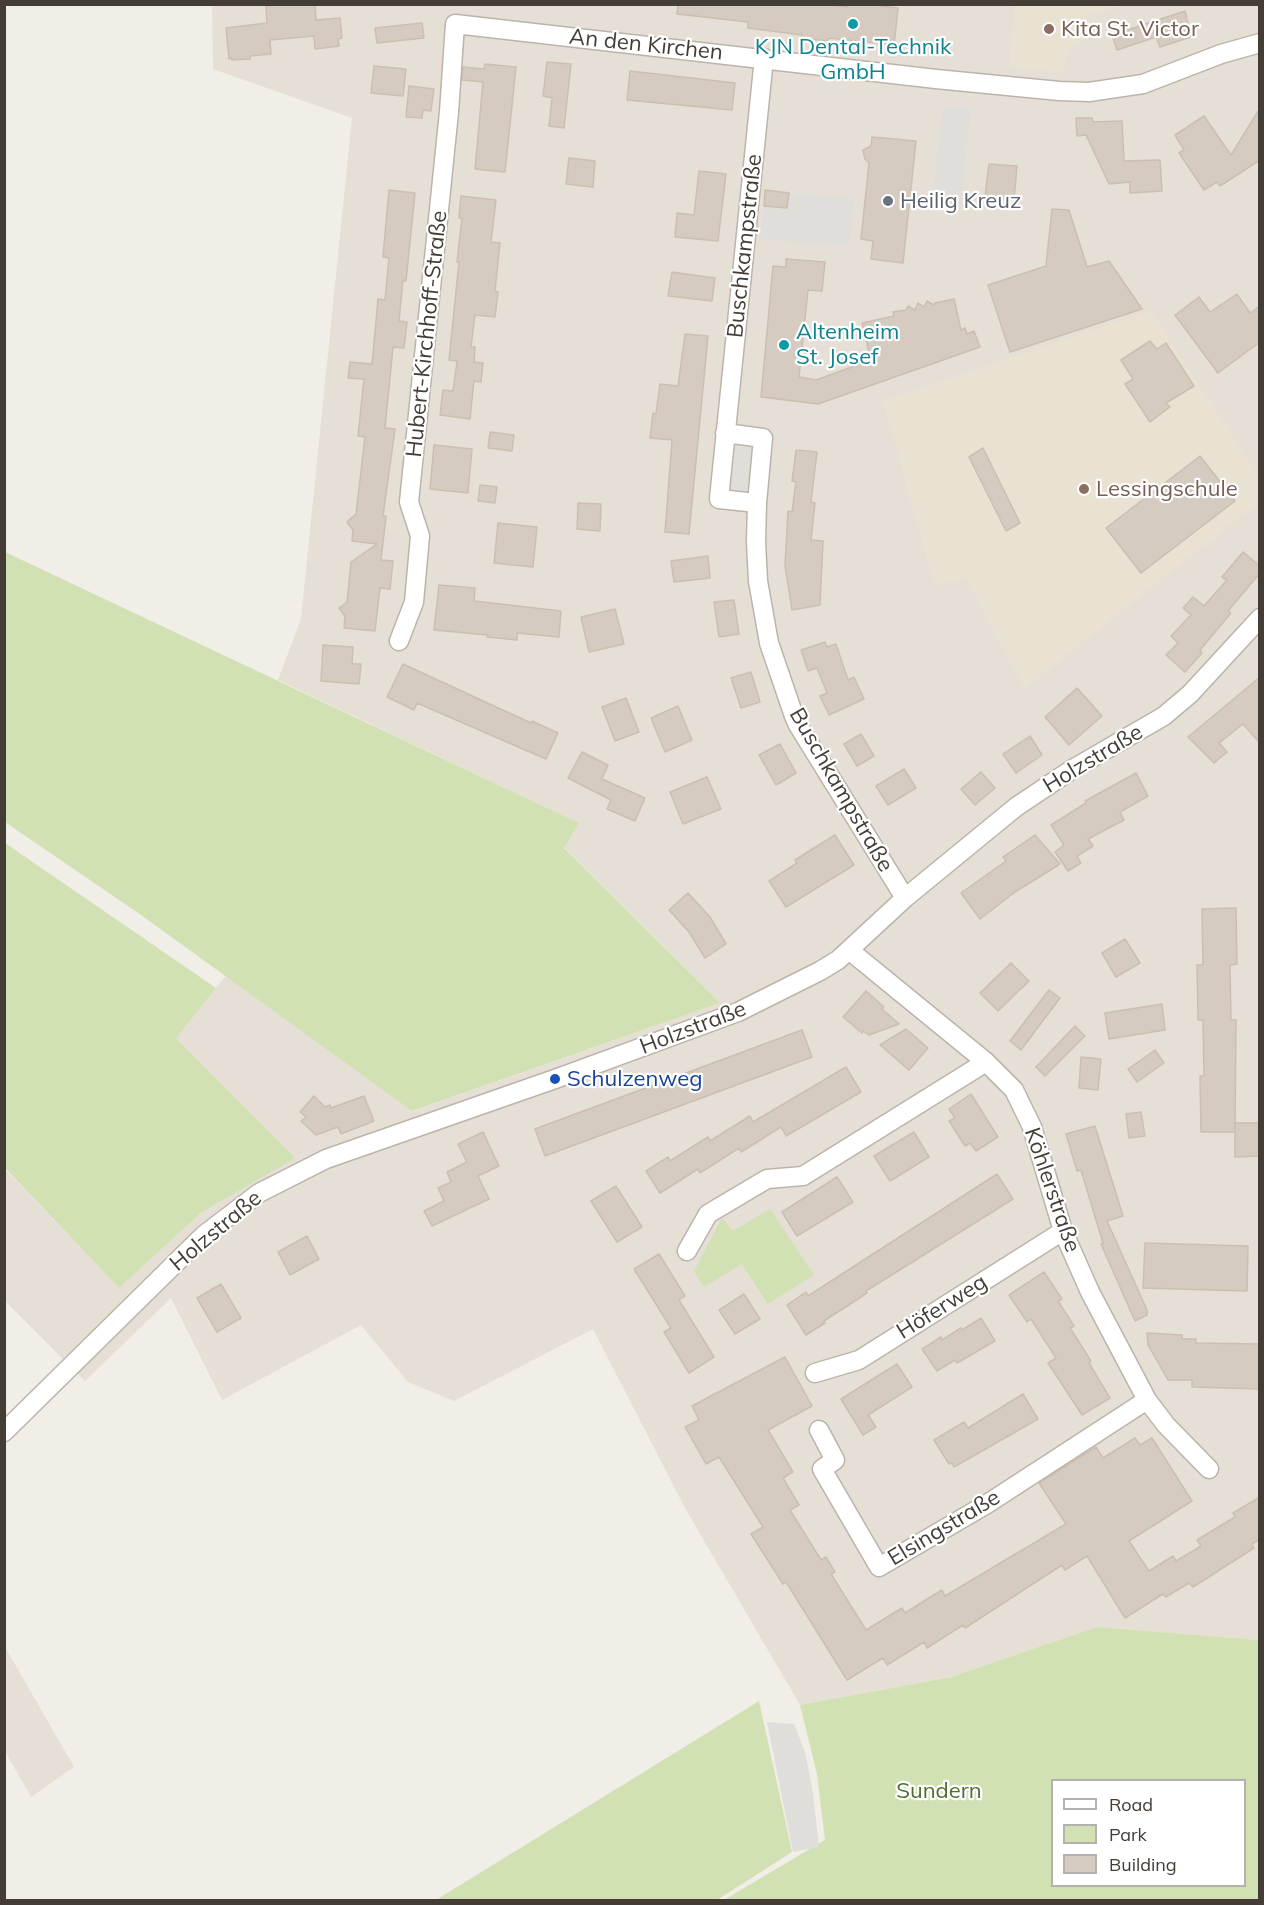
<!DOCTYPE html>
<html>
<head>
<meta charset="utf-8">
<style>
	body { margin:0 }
	#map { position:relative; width:1264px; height:1905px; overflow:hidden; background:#f1ede7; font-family:Mulish,sans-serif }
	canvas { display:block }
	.frame { position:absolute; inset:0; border:6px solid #443d36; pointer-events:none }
	.legend { position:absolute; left:1051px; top:1779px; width:195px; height:108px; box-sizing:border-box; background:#fff; border:2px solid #b4b1af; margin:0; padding:8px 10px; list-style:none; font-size:18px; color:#443d36 }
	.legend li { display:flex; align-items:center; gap:12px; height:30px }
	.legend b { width:30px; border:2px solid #b4b1af }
</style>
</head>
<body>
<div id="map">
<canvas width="1264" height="1905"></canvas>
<div class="frame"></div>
<ul class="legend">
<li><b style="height:8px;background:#fff"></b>Road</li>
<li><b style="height:16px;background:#d1e1b3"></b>Park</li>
<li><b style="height:16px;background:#d5cbc0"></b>Building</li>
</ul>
</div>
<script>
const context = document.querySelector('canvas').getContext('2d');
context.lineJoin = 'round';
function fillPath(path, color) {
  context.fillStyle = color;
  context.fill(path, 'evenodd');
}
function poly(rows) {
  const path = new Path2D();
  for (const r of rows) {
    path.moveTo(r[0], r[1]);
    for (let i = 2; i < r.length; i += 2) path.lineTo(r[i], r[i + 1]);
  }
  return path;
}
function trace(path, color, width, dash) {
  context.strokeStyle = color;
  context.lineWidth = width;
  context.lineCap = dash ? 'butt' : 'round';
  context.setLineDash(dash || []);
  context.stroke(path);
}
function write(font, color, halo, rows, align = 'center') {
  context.font = font + ' Mulish,sans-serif';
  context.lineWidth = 4.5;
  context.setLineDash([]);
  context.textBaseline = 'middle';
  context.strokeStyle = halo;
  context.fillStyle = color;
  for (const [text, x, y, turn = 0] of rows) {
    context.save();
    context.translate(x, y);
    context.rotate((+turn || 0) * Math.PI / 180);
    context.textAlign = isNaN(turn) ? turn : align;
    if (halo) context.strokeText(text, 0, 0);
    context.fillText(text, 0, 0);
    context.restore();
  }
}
fillPath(poly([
	[212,5,1259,5,1259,1640,1097,1627,951,1677,800,1705,685,1508,593,1329,454,1401,408,1382,361,1325,222,1400,171,1298,85,1381,5,1301,4,1168,119,1288,201,1213,294,1158,175,1037,226,976,413,1111,720,1003,564,847,579,823,278,680,301,619,352,118,213,69],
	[5,1647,74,1767,31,1797,5,1751]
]), '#e5dfd5');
fillPath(poly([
	[1015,5,1015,4,1124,5,1084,17,1087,40,1068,50,1064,72,1009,67],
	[1150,310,1259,476,1259,502,1024,689,966,577,934,585,883,401]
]), '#e9e1d2');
fillPath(poly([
	[5,552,579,823,564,848,720,1003,412,1111,141,915,5,822],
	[5,843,216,988,176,1038,295,1158,201,1213,119,1288,5,1168],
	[770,1209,814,1275,768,1304,742,1264,704,1287,694,1271,722,1218,733,1231],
	[1097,1627,1259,1640,1259,1900,724,1900,825,1840,817,1774,800,1705,951,1677],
	[1052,1780,1244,1780,1244,1886,1052,1886],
	[759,1701,792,1852,717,1900,436,1900]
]), '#d1e1b3');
fillPath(poly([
	[943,106,971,109,960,206,932,202],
	[789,193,854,199,849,247,761,239,764,206,787,208],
	[729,446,756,449,752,493,725,490],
	[767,1722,794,1724,805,1752,813,1793,819,1847,793,1852]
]), '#e0dedb');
const building = poly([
	[282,4,315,4,316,20,340,18,342,38,338,39,339,46,315,49,314,36,270,40,271,54,250,56,250,59,232,60,231,58,229,59,226,28,267,23,266,6,282,4],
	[678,4,823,4,848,7,848,4,865,4,898,8,894,45,829,38,828,41,801,38,802,35,748,28,748,22,677,14,678,4],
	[1185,11,1191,37,1160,47,1156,37,1117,50,1112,35,1185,11],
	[422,23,424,38,377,43,375,28,422,23],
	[547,62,571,64,564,128,549,126,552,98,543,96,547,62],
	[485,64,516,67,505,172,475,169,483,82,462,80,463,67,484,69,485,64],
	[374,66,406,69,403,96,371,93,374,66],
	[630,71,735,83,732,110,627,100,630,71],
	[409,86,434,89,431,111,423,110,422,118,406,117,409,86],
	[1260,108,1260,160,1220,186,1217,182,1204,190,1179,153,1184,150,1175,135,1204,116,1231,155,1260,108],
	[1076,118,1092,118,1093,122,1122,121,1124,161,1160,160,1162,191,1130,193,1130,182,1109,184,1086,135,1077,136,1076,118],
	[872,137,916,141,903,263,871,259,873,241,861,239,869,163,865,159,863,150,871,146,872,137],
	[569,158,595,161,593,187,566,184,569,158],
	[989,164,1017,166,1014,200,985,197,989,164],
	[699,171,726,174,718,241,675,237,677,213,694,215,699,171],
	[389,190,415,193,406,281,403,280,399,321,407,322,404,348,393,347,385,428,395,429,383,516,386,516,381,560,393,561,390,589,380,588,375,631,344,628,345,616,339,608,347,602,351,562,377,544,352,541,353,530,347,522,356,514,365,437,358,436,364,379,348,378,350,362,372,364,378,299,385,300,389,258,383,257,389,190],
	[765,190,789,193,787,208,764,206,765,190],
	[461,196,496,200,491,242,500,243,495,291,498,292,495,317,475,315,471,347,475,347,474,362,483,363,481,382,474,381,470,419,440,415,443,390,453,391,457,361,449,360,459,262,457,262,462,218,459,218,461,196],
	[1052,209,1069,210,1087,267,1109,261,1142,309,1010,352,988,285,1046,266,1052,209],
	[786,259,825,262,822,291,808,290,799,377,816,380,871,360,862,323,894,316,893,312,906,310,908,306,915,310,918,303,924,307,927,301,934,305,935,303,954,299,961,330,965,328,967,334,974,331,980,347,818,404,761,397,773,266,786,267,786,259],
	[672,272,715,278,712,301,668,296,672,272],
	[1237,294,1250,313,1260,306,1260,342,1218,373,1175,315,1199,297,1210,312,1237,294],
	[685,334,708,336,689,534,665,532,672,440,650,438,653,413,656,414,660,384,678,386,685,334],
	[1150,341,1157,349,1166,343,1194,386,1166,403,1170,407,1150,422,1125,384,1133,379,1121,360,1150,341],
	[490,432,514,435,512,451,488,448,490,432],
	[434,445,472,449,468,493,430,489,434,445],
	[983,448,1020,523,1006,531,969,457,983,448],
	[796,450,817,452,811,502,815,503,811,540,823,541,820,605,792,610,785,566,788,511,792,512,796,482,792,481,796,450],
	[1200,456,1235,501,1141,573,1106,528,1200,456],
	[480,485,497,487,495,503,478,501,480,485],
	[578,503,601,504,600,531,577,529,578,503],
	[498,523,537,527,533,567,494,563,498,523],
	[1243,552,1260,566,1260,573,1228,611,1231,613,1200,650,1202,653,1185,672,1166,655,1178,643,1171,636,1191,615,1183,608,1193,597,1204,606,1227,580,1222,577,1243,552],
	[708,556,710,578,674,582,671,561,708,556],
	[439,585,475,588,474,601,561,611,559,637,517,633,517,640,487,637,488,635,434,630,439,585],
	[734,600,739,634,719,637,714,602,734,600],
	[615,609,624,644,589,652,581,617,615,609],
	[825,642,827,647,836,644,848,680,854,677,864,699,829,715,820,696,827,693,817,668,808,671,801,650,825,642],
	[323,645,353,647,352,664,361,664,359,684,321,681,323,645],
	[403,664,531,723,532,721,558,733,546,759,417,703,414,710,387,697,403,664],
	[751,672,760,702,741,708,731,678,751,672],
	[1260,677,1260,743,1243,724,1219,743,1227,752,1214,763,1188,737,1260,677],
	[1077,688,1102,716,1069,745,1045,717,1077,688],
	[626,698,639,732,615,741,602,707,626,698],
	[678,706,692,740,665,752,651,718,678,706],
	[861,734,874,756,857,766,844,744,861,734],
	[1030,736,1042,755,1016,773,1003,754,1030,736],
	[780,744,796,773,776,785,759,755,780,744],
	[582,752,608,765,602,779,645,798,635,821,607,809,611,800,568,778,582,752],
	[904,769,916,788,888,805,876,786,904,769],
	[981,772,995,788,975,805,961,789,981,772],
	[1136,773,1148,796,1120,812,1124,820,1088,839,1093,846,1077,856,1081,863,1068,871,1055,852,1064,845,1051,825,1086,803,1085,801,1136,773],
	[707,777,721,809,683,824,670,792,707,777],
	[835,835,854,865,786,907,769,881,797,863,795,860,835,835],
	[1035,835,1060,864,1015,892,980,919,961,893,1006,861,1003,857,1035,835],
	[688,893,710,917,726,944,705,958,689,932,669,910,688,893],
	[1236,908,1237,964,1230,965,1231,1020,1236,1020,1235,1132,1201,1132,1200,1076,1204,1076,1203,1020,1198,1020,1197,965,1203,965,1202,909,1236,908],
	[1125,939,1140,963,1116,977,1102,953,1125,939],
	[1011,963,1029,981,998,1011,980,993,1011,963],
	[1049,990,1060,998,1021,1050,1010,1041,1049,990],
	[866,991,884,1007,882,1009,899,1024,869,1035,863,1031,862,1033,843,1017,866,991],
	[1162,1004,1165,1030,1109,1039,1105,1013,1162,1004],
	[1075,1026,1085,1036,1045,1076,1036,1067,1075,1026],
	[906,1029,928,1048,909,1070,880,1045,906,1029],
	[802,1030,812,1057,545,1156,535,1129,802,1030],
	[1155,1050,1164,1063,1137,1082,1128,1069,1155,1050],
	[1081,1057,1101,1059,1098,1090,1079,1088,1081,1057],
	[846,1067,861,1092,786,1136,781,1127,741,1152,739,1148,700,1173,698,1169,660,1193,646,1171,668,1157,670,1161,708,1137,710,1141,750,1116,753,1122,846,1067],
	[971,1094,998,1137,976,1151,970,1143,965,1146,949,1121,955,1118,949,1109,971,1094],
	[314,1096,325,1107,330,1105,331,1108,364,1096,374,1121,341,1134,338,1127,316,1135,301,1121,306,1117,300,1112,314,1096],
	[1141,1112,1145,1136,1129,1138,1126,1114,1141,1112],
	[1235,1123,1260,1123,1260,1156,1235,1157,1235,1123],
	[1095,1126,1123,1216,1107,1221,1147,1310,1147,1315,1135,1321,1101,1244,1103,1243,1081,1170,1077,1171,1066,1134,1095,1126],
	[483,1132,499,1166,478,1176,489,1199,432,1226,424,1211,444,1201,438,1188,451,1182,447,1172,467,1162,458,1144,483,1132],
	[914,1132,929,1157,890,1181,874,1156,914,1132],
	[997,1174,1013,1199,866,1291,867,1293,824,1321,825,1323,806,1335,787,1305,806,1292,808,1296,997,1174],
	[837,1177,853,1202,797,1236,782,1212,837,1177],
	[616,1186,642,1227,617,1242,591,1201,616,1186],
	[307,1236,319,1259,290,1275,278,1252,307,1236],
	[1145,1243,1248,1246,1247,1291,1143,1288,1145,1243],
	[659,1254,685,1296,679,1300,714,1357,689,1373,664,1332,671,1328,634,1269,659,1254],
	[1044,1272,1062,1299,1058,1301,1074,1326,1070,1328,1091,1361,1089,1363,1110,1398,1082,1415,1048,1363,1056,1358,1031,1319,1027,1322,1009,1295,1044,1272],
	[221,1284,241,1318,217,1332,197,1298,221,1284],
	[744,1294,760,1319,735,1334,719,1310,744,1294],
	[981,1318,995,1341,957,1363,955,1360,937,1371,922,1349,941,1337,942,1340,961,1328,962,1330,981,1318],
	[1147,1333,1182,1335,1182,1339,1196,1339,1196,1343,1260,1344,1260,1389,1192,1387,1192,1380,1168,1380,1148,1345,1147,1333],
	[785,1357,812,1406,768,1430,793,1472,783,1478,799,1505,790,1510,821,1560,826,1557,835,1572,831,1574,866,1630,902,1608,905,1613,942,1590,945,1596,1066,1524,1039,1483,1096,1447,1103,1458,1135,1438,1140,1445,1152,1438,1192,1501,1129,1541,1149,1571,1173,1556,1176,1561,1201,1546,1197,1540,1235,1517,1233,1513,1260,1497,1260,1539,1252,1544,1254,1548,1193,1587,1189,1583,1166,1597,1163,1594,1125,1618,1087,1556,1065,1570,1062,1565,965,1628,963,1625,927,1648,924,1642,887,1665,883,1658,847,1680,786,1582,783,1584,751,1534,763,1527,719,1457,706,1464,685,1427,699,1420,692,1406,785,1357],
	[897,1364,912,1387,868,1415,876,1427,863,1435,841,1399,897,1364],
	[1023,1394,1038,1419,954,1467,952,1463,949,1464,934,1440,964,1422,968,1428,1023,1394]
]);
fillPath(building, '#d5cbc0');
trace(building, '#ccbfb1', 1.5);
const minor = poly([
	[725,433,763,438,757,503,756,542,758,581,769,643,794,716,798,725,905,898],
	[757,503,719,499,764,58],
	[399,641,414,602,420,536,409,502,449,112,455,24,936,79,1059,91,1089,92,1143,84,1221,54,1260,43],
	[849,950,986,1062,1014,1090,1032,1127,1063,1231,1090,1292,1147,1400,1166,1425,1209,1469],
	[687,1251,708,1214,767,1179,803,1176,986,1062],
	[815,1373,859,1360,1063,1231],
	[819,1430,835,1460,822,1469,879,1567,987,1504,1147,1400],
	[4,1432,204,1235,259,1193,326,1159,555,1079,738,1012,820,971,838,960,905,898,1016,807,1071,770,1164,716,1190,694,1260,618]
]);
trace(minor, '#bcb4aa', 21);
trace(minor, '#fff', 18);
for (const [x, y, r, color] of [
	[853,24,6,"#0f9aa8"],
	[1049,29,6,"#8d6e63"],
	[888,201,6,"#6b7280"],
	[784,345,6,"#0f9aa8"],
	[1084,489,6,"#8d6e63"],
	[555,1079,6,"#1a4fb4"]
]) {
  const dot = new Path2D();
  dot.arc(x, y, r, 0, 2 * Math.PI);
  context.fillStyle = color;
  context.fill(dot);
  trace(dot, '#fff', 2);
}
write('22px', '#785e54', '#fff', [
	["Kita St. Victor",1061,29],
	["Lessingschule",1096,489]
], 'left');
write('22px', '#443d36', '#fff', [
	["An den Kirchen",646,45,6],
	["Buschkampstraße",745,246,-84],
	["Hubert-Kirchhoff-Straße",427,334,-84],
	["Holzstraße",1093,759,-31],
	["Buschkampstraße",841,790,60],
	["Holzstraße",693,1028,-21],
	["Köhlerstraße",1052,1190,71],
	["Holzstraße",216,1231,-40],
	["Höferweg",942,1307,-32],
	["Elsingstraße",944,1528,-31]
]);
write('22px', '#0d838f', '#fff', [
	["KJN Dental-Technik",853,47],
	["GmbH",853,72],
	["Altenheim",796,332,"left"],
	["St. Josef",796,357,"left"]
]);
write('22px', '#5b616d', '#fff', [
	["Heilig Kreuz",900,201]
], 'left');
write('22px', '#164399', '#fff', [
	["Schulzenweg",567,1079]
], 'left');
write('22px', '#4d6f30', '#fff', [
	["Sundern",939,1791]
]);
</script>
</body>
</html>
